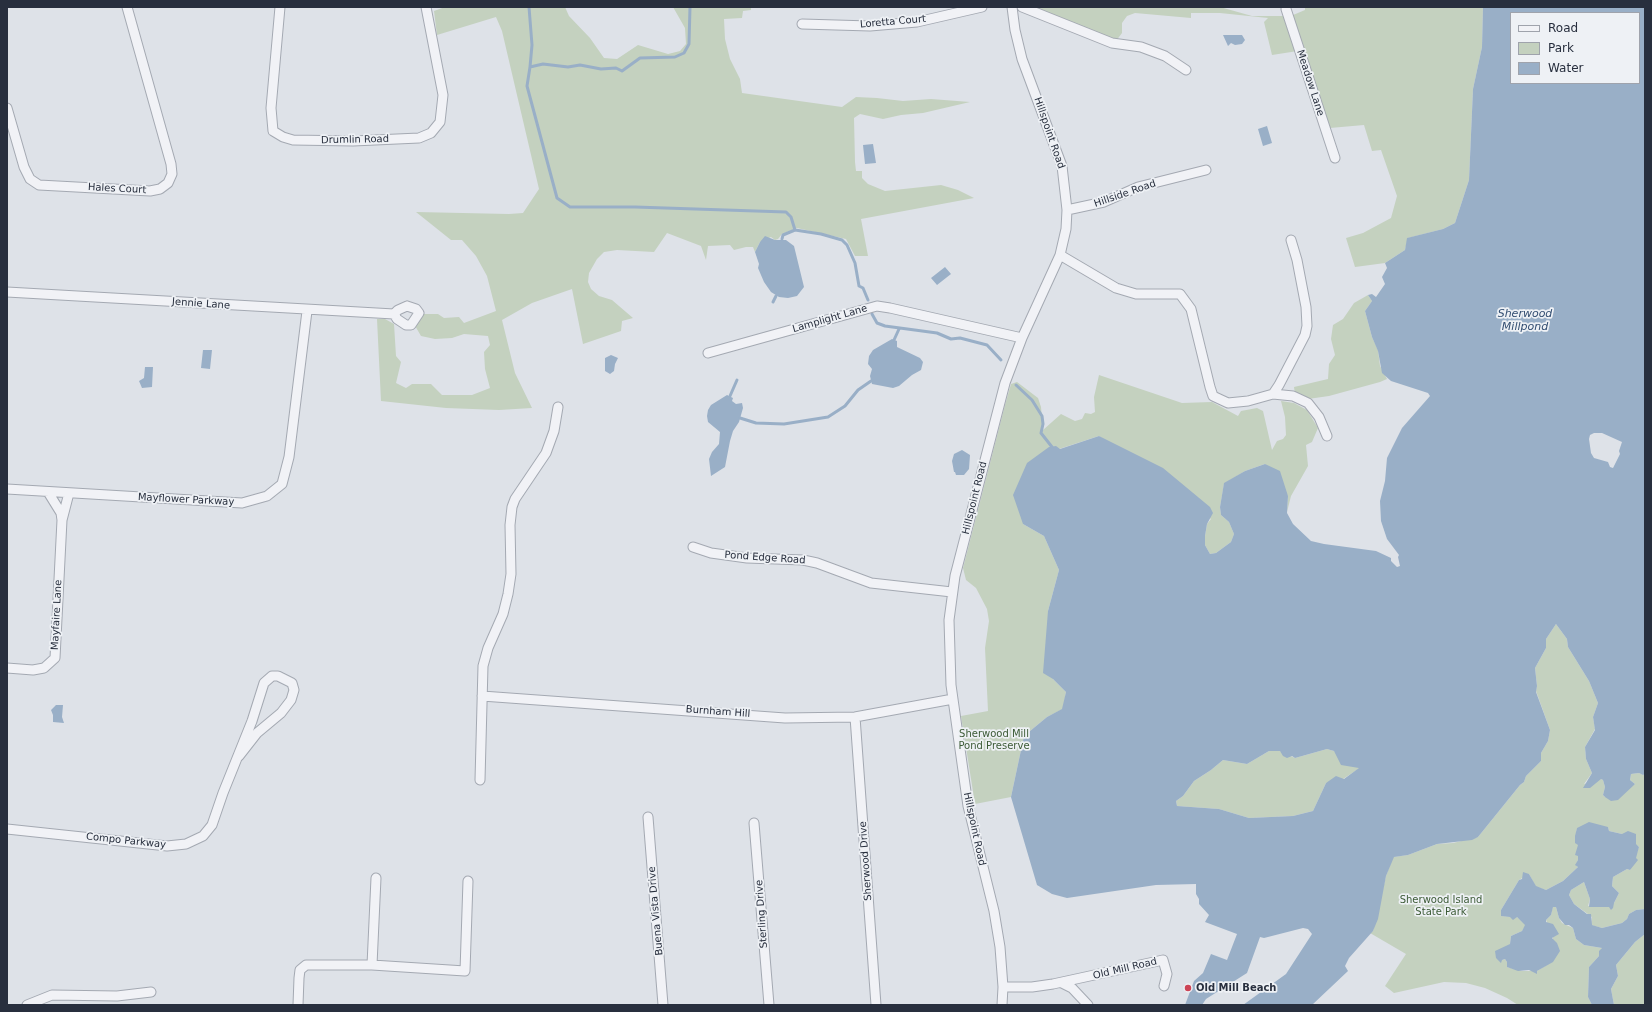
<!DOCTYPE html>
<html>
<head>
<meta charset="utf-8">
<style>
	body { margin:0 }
	#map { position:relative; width:1652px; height:1012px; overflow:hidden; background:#dee2e8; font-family:"DejaVu Sans",sans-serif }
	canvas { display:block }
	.frame { position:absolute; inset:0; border:8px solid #282f3e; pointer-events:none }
	.legend { position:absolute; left:1510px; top:12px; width:130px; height:72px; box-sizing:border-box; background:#eef1f5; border:1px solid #9fa3ac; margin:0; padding:5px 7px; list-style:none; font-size:12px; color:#282f3e }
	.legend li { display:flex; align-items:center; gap:8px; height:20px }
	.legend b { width:20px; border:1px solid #9fa3ac }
</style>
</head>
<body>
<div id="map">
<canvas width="1652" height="1012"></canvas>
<div class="frame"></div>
<ul class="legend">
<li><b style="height:5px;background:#f1f2f6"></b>Road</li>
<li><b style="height:11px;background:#c4d1bf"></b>Park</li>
<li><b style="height:11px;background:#99afc7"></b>Water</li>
</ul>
</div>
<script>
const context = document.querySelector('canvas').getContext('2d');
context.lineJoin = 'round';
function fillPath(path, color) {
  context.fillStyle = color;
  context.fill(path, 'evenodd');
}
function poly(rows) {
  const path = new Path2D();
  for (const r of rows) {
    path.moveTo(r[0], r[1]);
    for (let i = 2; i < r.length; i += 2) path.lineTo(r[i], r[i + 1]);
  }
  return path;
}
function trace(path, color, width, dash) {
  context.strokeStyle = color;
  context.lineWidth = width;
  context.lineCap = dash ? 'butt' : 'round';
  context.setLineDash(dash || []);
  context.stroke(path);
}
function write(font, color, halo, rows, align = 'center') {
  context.font = font + ' "DejaVu Sans",sans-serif';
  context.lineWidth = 3.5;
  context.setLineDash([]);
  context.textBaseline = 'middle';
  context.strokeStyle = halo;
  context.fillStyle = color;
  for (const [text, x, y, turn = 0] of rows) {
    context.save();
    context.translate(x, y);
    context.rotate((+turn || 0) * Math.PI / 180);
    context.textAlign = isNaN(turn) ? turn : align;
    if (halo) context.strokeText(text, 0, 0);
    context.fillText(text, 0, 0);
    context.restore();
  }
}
fillPath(poly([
	[445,7,565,7,569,16,590,38,604,58,617,59,638,45,668,54,680,51,686,44,685,28,673,7,751,7,751,10,743,11,742,18,724,19,725,39,730,59,740,79,742,93,842,107,856,97,877,98,903,101,931,99,970,102,923,113,901,115,883,119,860,114,854,118,855,162,856,171,862,171,862,178,868,184,885,191,941,185,958,190,974,198,861,219,868,256,855,256,846,239,797,228,782,234,778,239,775,240,771,237,760,242,755,252,753,247,746,247,734,250,730,245,708,246,706,260,701,246,667,233,654,252,617,250,604,252,597,259,589,273,588,282,591,289,599,296,612,300,633,318,622,321,621,331,583,344,572,289,532,303,502,320,515,373,532,408,499,410,446,408,381,401,377,319,385,319,394,324,396,356,401,362,396,383,406,388,412,384,431,384,442,395,472,395,490,388,485,369,484,352,490,345,488,336,464,334,452,338,435,339,421,336,414,324,422,314,438,314,444,318,459,317,464,323,496,311,487,276,476,256,462,240,451,240,416,212,509,214,523,213,539,189,502,31,496,17,437,35,434,11],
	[1033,7,1220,7,1252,16,1283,16,1286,18,1305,10,1305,7,1483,7,1482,47,1473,89,1469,180,1455,223,1443,229,1408,238,1405,250,1385,263,1355,267,1346,238,1363,233,1391,218,1397,196,1381,150,1372,151,1364,125,1330,128,1304,50,1272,55,1264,22,1268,18,1220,13,1191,13,1191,18,1135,13,1127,16,1122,23,1122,33,1116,41],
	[1368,295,1372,301,1365,311,1372,337,1378,350,1380,366,1387,379,1380,382,1329,396,1308,399,1295,394,1294,387,1328,379,1329,364,1335,355,1331,339,1333,325,1343,319,1354,303],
	[1099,375,1182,403,1212,402,1238,416,1241,411,1257,408,1263,411,1272,450,1277,441,1283,439,1286,435,1285,417,1281,401,1294,403,1307,410,1318,428,1312,442,1306,445,1308,466,1291,496,1287,512,1288,496,1265,464,1245,471,1224,484,1220,507,1221,515,1229,522,1234,534,1231,542,1216,553,1210,554,1205,545,1205,536,1207,524,1211,519,1099,436,1059,449,1023,524,1044,536,1059,570,1048,611,1053,679,1066,692,1063,709,1047,717,1024,736,1011,797,975,804,961,716,988,711,985,648,989,621,987,609,976,588,966,580,963,568,1005,405,1011,384,1017,382,1038,398,1041,407,1043,430,1061,414,1075,421,1082,419,1085,413,1091,414,1095,412,1094,397],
	[1556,624,1567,639,1568,647,1589,681,1598,703,1593,717,1595,729,1585,747,1586,759,1592,773,1584,784,1601,779,1603,780,1605,787,1603,795,1605,797,1635,784,1630,780,1631,774,1639,773,1643,775,1645,774,1645,909,1636,910,1629,914,1627,919,1622,923,1602,928,1591,925,1592,917,1574,904,1569,895,1571,890,1584,882,1590,899,1588,906,1614,903,1619,893,1612,886,1613,877,1627,869,1630,870,1639,847,1622,834,1609,831,1608,827,1577,828,1575,842,1578,844,1578,860,1576,865,1578,867,1563,881,1546,890,1536,887,1529,874,1519,880,1501,910,1501,916,1517,917,1526,925,1522,931,1511,936,1510,944,1502,960,1505,959,1507,962,1507,967,1522,971,1537,971,1553,961,1553,937,1546,920,1551,915,1553,906,1556,907,1559,918,1562,923,1573,928,1576,939,1584,945,1602,948,1599,956,1589,967,1588,997,1592,1005,1518,1005,1507,998,1485,988,1466,983,1444,982,1394,993,1385,986,1406,954,1370,933,1373,931,1386,876,1393,857,1408,855,1437,844,1453,843,1478,837,1520,785,1524,782,1526,776,1541,761,1541,753,1548,741,1550,730,1536,691,1537,686,1535,668,1546,648,1546,639],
	[1327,749,1334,751,1360,768,1343,779,1326,783,1313,811,1293,816,1249,818,1219,809,1177,806,1176,801,1183,796,1194,781,1211,770,1223,760,1247,764,1269,751,1280,751,1295,758],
	[1645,934,1645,1005,1614,1005,1611,989,1618,976,1616,965,1635,942]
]), '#c4d1bf');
fillPath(poly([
	[1483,7,1645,7,1645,774,1643,775,1639,773,1631,774,1630,780,1635,784,1618,800,1611,801,1605,797,1603,795,1605,787,1603,780,1601,779,1590,788,1583,788,1592,773,1586,759,1585,747,1595,730,1593,717,1598,703,1589,681,1568,647,1567,639,1556,624,1546,639,1546,648,1535,668,1537,686,1536,692,1550,730,1548,741,1541,753,1541,761,1526,776,1524,782,1520,785,1478,837,1472,840,1437,844,1408,855,1394,857,1386,876,1378,919,1373,931,1349,958,1345,966,1348,971,1312,1005,1243,1005,1286,974,1312,934,1308,929,1303,928,1264,938,1260,937,1247,973,1206,999,1202,1005,1185,1005,1194,981,1203,973,1211,954,1227,960,1237,934,1205,922,1209,915,1199,904,1199,899,1196,894,1196,884,1156,885,1067,898,1052,894,1037,885,1011,797,1024,736,1047,717,1062,709,1066,692,1053,679,1043,673,1048,611,1059,570,1044,536,1023,524,1013,495,1027,463,1049,447,1056,446,1060,449,1099,436,1163,468,1210,507,1213,513,1207,524,1205,536,1205,545,1210,554,1216,553,1231,542,1234,534,1229,522,1221,515,1220,507,1224,483,1245,471,1265,464,1280,471,1288,496,1287,513,1293,524,1311,541,1324,544,1376,551,1391,558,1391,561,1397,567,1400,566,1398,557,1399,555,1387,539,1381,521,1380,501,1385,481,1387,458,1402,428,1430,396,1428,393,1391,381,1382,373,1378,351,1372,337,1365,311,1372,301,1368,295,1372,294,1376,297,1385,284,1382,277,1387,268,1385,263,1405,250,1407,238,1443,229,1455,223,1469,180,1473,89,1482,47],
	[1511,13,1639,13,1639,83,1511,83],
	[1594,433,1602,433,1622,442,1619,451,1620,454,1613,468,1610,467,1608,462,1594,458,1591,453,1589,439,1590,435],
	[1327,749,1334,751,1341,765,1359,768,1344,779,1336,776,1326,783,1313,811,1293,816,1249,818,1219,809,1177,806,1176,801,1183,796,1194,781,1211,770,1223,760,1247,764,1269,751,1280,751,1283,756,1287,758,1292,756,1295,758],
	[1223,35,1242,35,1245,40,1242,44,1235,45,1231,43,1228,46],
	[1267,126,1272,143,1263,146,1258,129],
	[873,144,876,163,865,164,863,145],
	[765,236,775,240,786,240,794,246,804,287,797,296,788,298,779,297,771,292,764,282,758,268,759,264,755,252,760,242],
	[945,267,951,274,937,285,931,278],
	[892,339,897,341,897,347,920,358,923,362,921,370,912,375,899,386,893,388,872,384,870,376,872,369,868,364,869,356,873,350],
	[203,350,212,350,210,369,201,368],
	[611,355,618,358,615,364,614,371,610,374,605,371,605,358],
	[145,367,153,367,152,387,142,388,139,381,144,378],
	[727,395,733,398,732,401,736,404,742,403,743,408,739,422,733,431,730,441,725,467,711,476,709,459,712,452,719,444,720,432,708,422,707,416,708,410,711,405],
	[962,450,970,455,969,469,964,475,956,475,955,472,954,472,952,461,954,454],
	[56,705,63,705,62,717,64,723,53,722,53,715,51,710],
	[1589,822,1608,827,1609,831,1622,834,1628,831,1636,834,1636,844,1639,847,1636,858,1638,860,1630,870,1627,869,1613,877,1612,886,1619,893,1614,903,1613,908,1611,910,1609,907,1589,907,1590,899,1584,882,1571,890,1569,895,1574,904,1587,914,1591,914,1592,925,1602,928,1622,923,1627,919,1629,914,1636,910,1645,909,1645,934,1635,942,1616,965,1618,976,1611,989,1614,1005,1592,1005,1588,997,1589,967,1599,956,1599,951,1602,948,1584,945,1576,939,1573,928,1569,925,1565,925,1559,918,1556,907,1553,907,1551,915,1546,920,1546,922,1553,924,1559,934,1552,938,1557,943,1560,951,1553,962,1537,971,1537,974,1529,970,1518,971,1507,967,1507,962,1505,959,1502,960,1501,963,1496,958,1495,951,1510,944,1511,936,1522,931,1525,925,1517,917,1513,920,1510,917,1501,916,1501,910,1519,880,1522,879,1523,872,1529,874,1536,886,1546,890,1563,881,1578,867,1575,865,1578,860,1578,856,1575,855,1578,845,1575,843,1575,836,1577,828]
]), '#99afc7');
trace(poly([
	[529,7,532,45,530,67],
	[690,7,689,44,684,53,675,57,640,58,622,71,616,68,601,69,580,65,568,67,543,64,530,67,527,86,557,198,570,207,635,207,786,212,791,217,795,230,821,234,842,240,847,245,855,263,859,286,863,288,868,300],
	[782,239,783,235,795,230],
	[773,302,776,296],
	[872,314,877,323,885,326,937,333,951,339,960,338,987,345,1001,360],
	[894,340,899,329],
	[1016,385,1032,400,1042,416,1043,424,1041,433,1052,447],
	[730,396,737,380],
	[740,418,756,423,784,424,828,417,845,406,858,390,871,381]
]), '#99afc7', 3);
const minor = poly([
	[280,7,271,108,273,131,283,137,293,140,353,141,419,138,431,133,440,122,443,95,426,7],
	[1022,7,1112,43,1141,47,1165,56,1186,70],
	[1286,9,1335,158],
	[802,24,870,26,917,22,982,7],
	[7,108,24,167,30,179,39,185,150,191,160,189,168,183,172,174,171,164,127,7],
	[1067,210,1104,202,1138,187,1206,170],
	[1060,255,1116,288,1136,294,1180,294,1191,309,1210,387,1213,396,1228,403,1248,401,1273,394,1293,396,1308,403,1319,417,1327,436],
	[7,292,394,314],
	[407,306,416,309,419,313,411,325,406,325,397,319,394,314,398,310,407,306],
	[708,353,877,306,890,308,1022,338],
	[1273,394,1279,385,1305,335,1307,326,1306,307,1297,260,1291,240],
	[7,489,242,503,267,496,282,484,289,457,307,311],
	[48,492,61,513,62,520],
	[693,547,711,553,747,558,803,560,817,563,871,583,952,592],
	[7,668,33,670,44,668,55,658,62,520,69,493],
	[482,696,785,718,855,717,953,699],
	[855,717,876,1005],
	[480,780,483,666,488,648,503,614,508,594,511,574,510,525,512,507,515,499,546,453,554,431,558,407],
	[648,817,663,1005],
	[754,823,769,1005],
	[7,829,167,846,186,844,203,836,212,825,223,793,252,721,264,683,272,676,278,676,292,683,294,690,291,700,281,713,257,733,239,756],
	[372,965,376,878],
	[1062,983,1072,988,1088,1005],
	[1003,987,1032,987,1053,984,1163,960,1167,974,1164,986],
	[27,1005,52,995,117,996,151,992],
	[298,1005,299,978,300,970,306,965,372,965,465,971,468,881],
	[1002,1005,1003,987,1000,947,994,911,968,806,951,685,949,620,955,576,1005,383,1022,338,1060,255,1066,229,1067,210,1062,166,1022,59,1015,30,1012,7]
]);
trace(minor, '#a4a9b2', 11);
trace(minor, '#f1f2f6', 9);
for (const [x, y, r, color] of [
	[1188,988,4,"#cc4456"]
]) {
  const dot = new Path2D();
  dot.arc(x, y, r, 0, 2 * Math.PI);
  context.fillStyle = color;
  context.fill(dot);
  trace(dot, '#eef1f5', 1.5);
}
write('10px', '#282f3e', '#eef1f5', [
	["Loretta Court",893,22,-5],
	["Meadow Lane",1310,83,72],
	["Hillspoint Road",1049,133,71],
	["Drumlin Road",355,140,-1],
	["Hales Court",117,189,3],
	["Hillside Road",1125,194,-19],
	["Jennie Lane",201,304,4],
	["Lamplight Lane",830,319,-16],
	["Hillspoint Road",975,498,-76],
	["Mayflower Parkway",186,500,3],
	["Pond Edge Road",765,558,4],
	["Mayfaire Lane",57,615,-87],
	["Burnham Hill",718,712,4],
	["Hillspoint Road",974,829,78],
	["Compo Parkway",126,841,6],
	["Sherwood Drive",866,861,-94],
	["Buena Vista Drive",656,911,-95],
	["Sterling Drive",762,914,-94],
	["Old Mill Road",1125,969,-13]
]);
write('10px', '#3b5a35', '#eef1f5', [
	["Sherwood Mill",994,734],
	["Pond Preserve",994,746],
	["Sherwood Island",1441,900],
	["State Park",1441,912]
]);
write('bold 10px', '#282f3e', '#eef1f5', [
	["Old Mill Beach",1196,988]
], 'left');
write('italic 11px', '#324d71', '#eef1f5', [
	["Sherwood",1525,314],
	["Millpond",1525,327]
]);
</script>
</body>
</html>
